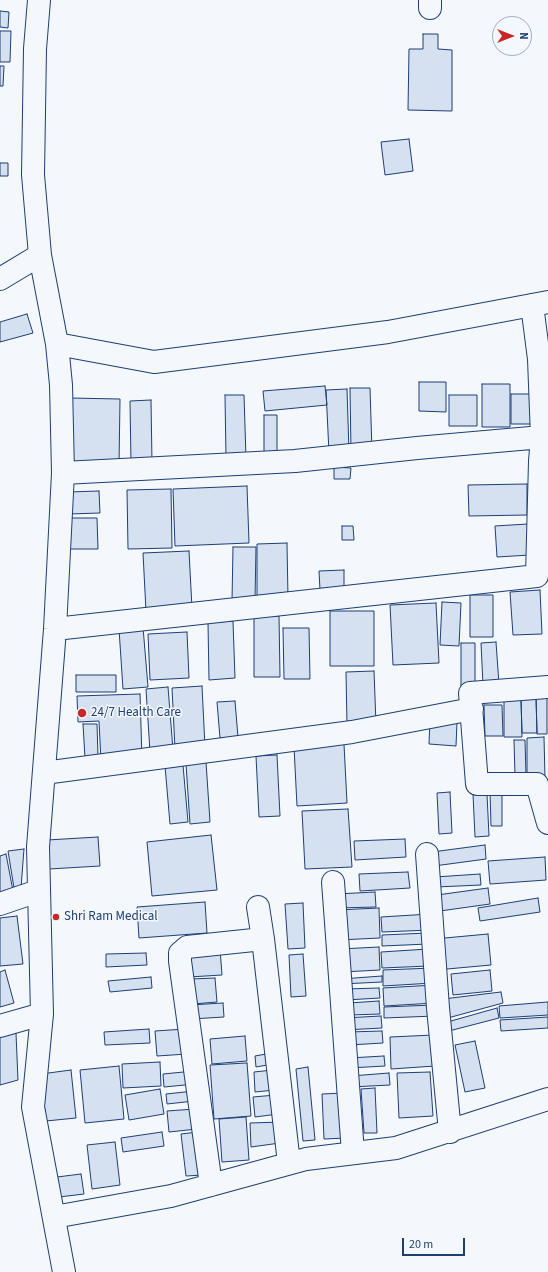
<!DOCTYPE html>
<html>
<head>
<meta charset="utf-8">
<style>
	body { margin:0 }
	#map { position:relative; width:548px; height:1272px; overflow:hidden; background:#f4f7fb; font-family:"Source Sans 3",sans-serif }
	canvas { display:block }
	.north { position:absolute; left:492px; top:16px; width:40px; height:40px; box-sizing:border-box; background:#f4f7fb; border:1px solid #9eadc5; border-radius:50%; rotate:90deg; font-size:11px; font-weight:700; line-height:16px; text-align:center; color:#1d3f73 }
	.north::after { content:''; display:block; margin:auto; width:14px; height:18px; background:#c62828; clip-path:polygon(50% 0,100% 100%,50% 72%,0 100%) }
	.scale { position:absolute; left:402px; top:1238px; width:63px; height:18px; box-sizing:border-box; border:2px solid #1d3f73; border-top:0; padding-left:5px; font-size:12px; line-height:14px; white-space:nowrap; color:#1d3f73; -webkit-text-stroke:3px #f4f7fb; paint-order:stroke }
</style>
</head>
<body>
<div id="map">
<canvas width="548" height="1272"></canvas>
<div class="north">N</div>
<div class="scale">20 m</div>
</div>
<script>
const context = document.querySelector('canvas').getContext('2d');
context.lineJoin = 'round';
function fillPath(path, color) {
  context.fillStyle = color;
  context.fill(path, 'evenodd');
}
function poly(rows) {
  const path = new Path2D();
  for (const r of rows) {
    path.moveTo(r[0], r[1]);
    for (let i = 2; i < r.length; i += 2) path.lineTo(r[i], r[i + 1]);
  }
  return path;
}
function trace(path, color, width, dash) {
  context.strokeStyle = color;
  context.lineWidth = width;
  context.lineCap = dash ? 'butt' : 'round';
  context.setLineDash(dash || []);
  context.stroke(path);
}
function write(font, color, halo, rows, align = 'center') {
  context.font = font + ' "Source Sans 3",sans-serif';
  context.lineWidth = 3;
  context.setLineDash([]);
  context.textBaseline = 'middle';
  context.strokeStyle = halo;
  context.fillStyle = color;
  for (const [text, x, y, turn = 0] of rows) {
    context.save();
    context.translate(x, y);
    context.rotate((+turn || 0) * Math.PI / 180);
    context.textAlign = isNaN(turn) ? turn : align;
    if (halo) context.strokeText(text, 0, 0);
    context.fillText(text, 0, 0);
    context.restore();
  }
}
const building = poly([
	[0,11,9,12,8,28,0,27,0,11],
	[0,31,11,31,10,62,0,62,0,31],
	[423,34,438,34,438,49,452,50,452,111,408,110,409,49,423,49,423,34],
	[0,66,4,66,3,86,0,86,0,66],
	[409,139,413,171,385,175,381,142,409,139],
	[0,163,8,163,8,176,0,176,0,163],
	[27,314,33,333,0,342,0,322,27,314],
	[419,382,446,382,446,412,419,411,419,382],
	[482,384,510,384,510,427,482,427,482,384],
	[325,386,327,405,265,411,263,391,325,386],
	[350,388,370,388,372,451,351,451,350,388],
	[347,389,349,452,329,453,326,390,347,389],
	[511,394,530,394,531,424,511,424,511,394],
	[225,395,244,395,246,458,226,458,225,395],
	[449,395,477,395,477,426,449,426,449,395],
	[70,398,120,399,119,465,69,464,70,398],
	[151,400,152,463,131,464,130,401,151,400],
	[264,415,277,415,277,460,264,460,264,415],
	[334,467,351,468,350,479,334,479,334,467],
	[527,484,527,515,469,516,468,485,527,484],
	[247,486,249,543,175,546,173,489,247,486],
	[171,489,172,548,128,549,127,490,171,489],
	[99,491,100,513,68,514,68,492,99,491],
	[67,518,97,518,98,549,68,549,67,518],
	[528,524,530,555,497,557,495,526,528,524],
	[342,526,353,526,354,540,342,540,342,526],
	[287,543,288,598,257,599,257,544,287,543],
	[233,547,256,547,255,601,232,601,233,547],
	[189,551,192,608,146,611,143,553,189,551],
	[344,570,344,589,320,590,319,571,344,570],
	[540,590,542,634,513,635,510,592,540,590],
	[470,595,493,595,493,637,470,637,470,595],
	[442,602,461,603,459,646,440,645,442,602],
	[436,603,439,663,393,665,390,605,436,603],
	[330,611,374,611,374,666,330,666,330,611],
	[254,616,279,616,280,677,254,677,254,616],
	[233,621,235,678,209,680,208,623,233,621],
	[143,627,148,687,123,689,119,629,143,627],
	[283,628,309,628,310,679,284,679,283,628],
	[187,632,189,678,150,680,148,634,187,632],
	[496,642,499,684,483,685,481,643,496,642],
	[461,643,475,643,475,689,461,689,461,643],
	[374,671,376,724,347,725,346,672,374,671],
	[76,675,116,675,116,692,76,692,76,675],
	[202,686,205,747,175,749,172,688,202,686],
	[168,687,173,750,150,752,146,689,168,687],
	[140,694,142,759,101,761,99,721,78,722,77,696,140,694],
	[536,696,547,696,547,734,537,734,536,696],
	[521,697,536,697,537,733,522,733,521,697],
	[504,700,521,700,522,737,504,737,504,700],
	[235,701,238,737,220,738,217,702,235,701],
	[484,705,502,705,503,736,485,736,484,705],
	[430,720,457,722,456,746,429,744,430,720],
	[83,724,97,724,98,757,85,758,83,724],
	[544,737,545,778,527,778,527,738,544,737],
	[514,740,525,740,526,775,515,776,514,740],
	[344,744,347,803,297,806,294,747,344,744],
	[277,755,280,816,259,817,256,756,277,755],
	[206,762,210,822,190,824,186,764,206,762],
	[183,765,188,822,170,824,165,766,183,765],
	[490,791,502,791,502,826,491,826,490,791],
	[450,792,452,833,439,834,437,793,450,792],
	[473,794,487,794,489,836,475,837,473,794],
	[348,809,352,867,305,869,302,811,348,809],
	[211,835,217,890,152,896,147,842,211,835],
	[98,837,100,866,49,869,47,840,98,837],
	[405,839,406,857,355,860,354,841,405,839],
	[485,845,486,859,434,866,432,852,485,845],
	[24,849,21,888,14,888,8,851,24,849],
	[6,854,13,891,0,894,0,856,6,854],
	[545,857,546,880,490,884,488,861,545,857],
	[408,872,410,888,360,891,359,874,408,872],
	[480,874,481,885,436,887,435,877,480,874],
	[488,888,490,904,440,911,437,895,488,888],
	[375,892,376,907,337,908,337,894,375,892],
	[538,898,540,912,480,921,478,908,538,898],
	[205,902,207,933,139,938,137,907,205,902],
	[303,903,305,948,288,949,285,904,303,903],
	[379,908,380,938,338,940,337,910,379,908],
	[430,914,431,930,382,932,381,917,430,914],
	[17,916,23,964,0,966,0,918,17,916],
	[428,933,428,944,382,946,382,935,428,933],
	[488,934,491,965,436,970,434,939,488,934],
	[379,947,380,970,342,972,340,949,379,947],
	[220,949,222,975,189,977,187,952,220,949],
	[428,949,429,966,382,968,381,952,428,949],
	[146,953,147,965,106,967,106,954,146,953],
	[303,954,306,996,291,997,289,955,303,954],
	[433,968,433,983,383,986,383,970,433,968],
	[5,970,14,1003,0,1007,0,972,5,970],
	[490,970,492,991,453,995,451,974,490,970],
	[382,976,382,982,341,984,341,979,382,976],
	[151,977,152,988,110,992,108,981,151,977],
	[215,978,217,1002,193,1004,191,979,215,978],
	[434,985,435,1003,384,1006,383,988,434,985],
	[379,988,380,998,346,1000,345,989,379,988],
	[501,992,503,1003,444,1019,443,999,501,992],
	[379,1001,380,1014,350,1015,349,1003,379,1001],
	[548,1002,548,1015,500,1018,499,1006,548,1002],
	[223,1003,224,1017,191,1019,190,1005,223,1003],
	[434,1005,435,1016,384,1018,384,1007,434,1005],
	[497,1008,499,1018,445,1032,444,1023,497,1008],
	[381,1016,382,1028,345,1030,344,1018,381,1016],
	[548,1017,548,1028,501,1031,500,1020,548,1017],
	[149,1029,150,1043,105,1045,104,1032,149,1029],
	[185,1029,187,1054,157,1056,155,1031,185,1029],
	[382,1031,383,1043,349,1045,348,1032,382,1031],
	[16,1033,18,1080,0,1085,0,1037,16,1033],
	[434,1035,435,1066,391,1069,390,1037,434,1035],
	[245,1036,247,1061,212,1064,210,1039,245,1036],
	[475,1041,485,1088,465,1092,455,1045,475,1041],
	[272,1053,273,1064,256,1067,255,1056,272,1053],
	[384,1056,385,1066,349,1068,349,1058,384,1056],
	[160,1062,161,1086,123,1088,122,1064,160,1062],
	[247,1063,251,1116,214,1119,210,1065,247,1063],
	[119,1066,124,1119,85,1123,80,1070,119,1066],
	[308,1067,315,1140,303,1141,296,1069,308,1067],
	[71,1070,76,1118,46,1121,41,1074,71,1070],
	[273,1070,275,1090,255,1092,254,1072,273,1070],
	[194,1071,195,1084,164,1087,163,1074,194,1071],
	[430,1072,433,1116,399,1118,397,1073,430,1072],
	[389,1073,390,1085,351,1087,351,1076,389,1073],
	[375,1088,377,1133,364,1133,361,1089,375,1088],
	[160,1089,164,1114,129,1120,125,1095,160,1089],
	[194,1091,194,1101,167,1104,166,1094,194,1091],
	[344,1093,346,1138,324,1139,322,1094,344,1093],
	[276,1095,278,1114,255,1117,253,1097,276,1095],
	[195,1109,197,1129,169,1132,167,1111,195,1109],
	[246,1117,249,1160,222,1162,219,1119,246,1117],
	[281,1122,280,1143,251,1147,250,1123,281,1122],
	[162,1132,164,1146,123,1152,121,1138,162,1132],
	[198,1132,203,1175,186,1176,181,1134,198,1132],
	[115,1142,120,1185,92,1189,87,1145,115,1142],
	[81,1174,84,1194,59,1197,57,1177,81,1174]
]);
fillPath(building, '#d5e0f0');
trace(building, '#1d3f73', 1);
const minor = poly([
	[39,0,35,49,33,175,40,255,57,344,61,385,63,473,55,629,38,847,42,1014,33,1107,64,1272],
	[430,8,430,0],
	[0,279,40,255],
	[532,305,539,359,542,437],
	[57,344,154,362,388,332,548,302],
	[63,473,295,461,417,448,542,437,540,461,548,461],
	[55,629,537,576,540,461],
	[548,687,470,693,477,784,537,784,548,823],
	[44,773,352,732,472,709],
	[427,854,438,1008,450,1132],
	[333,882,353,1153],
	[0,904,38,891],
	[263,939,289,1163],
	[0,1026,42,1014],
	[211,1185,180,961,180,953,187,947,263,939,258,907],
	[54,1217,171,1196,306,1159,396,1148,548,1099]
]);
trace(minor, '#1d3f73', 24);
trace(minor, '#f4f7fb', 22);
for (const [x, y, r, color] of [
	[82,713,5,"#c62828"],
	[56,917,4,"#c62828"]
]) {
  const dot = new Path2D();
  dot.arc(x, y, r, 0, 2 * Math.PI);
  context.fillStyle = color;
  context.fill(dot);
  trace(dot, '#f4f7fb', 1.5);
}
write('13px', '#1d3f73', '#f4f7fb', [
	["24/7 Health Care",91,713],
	["Shri Ram Medical",64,917]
], 'left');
</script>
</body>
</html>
